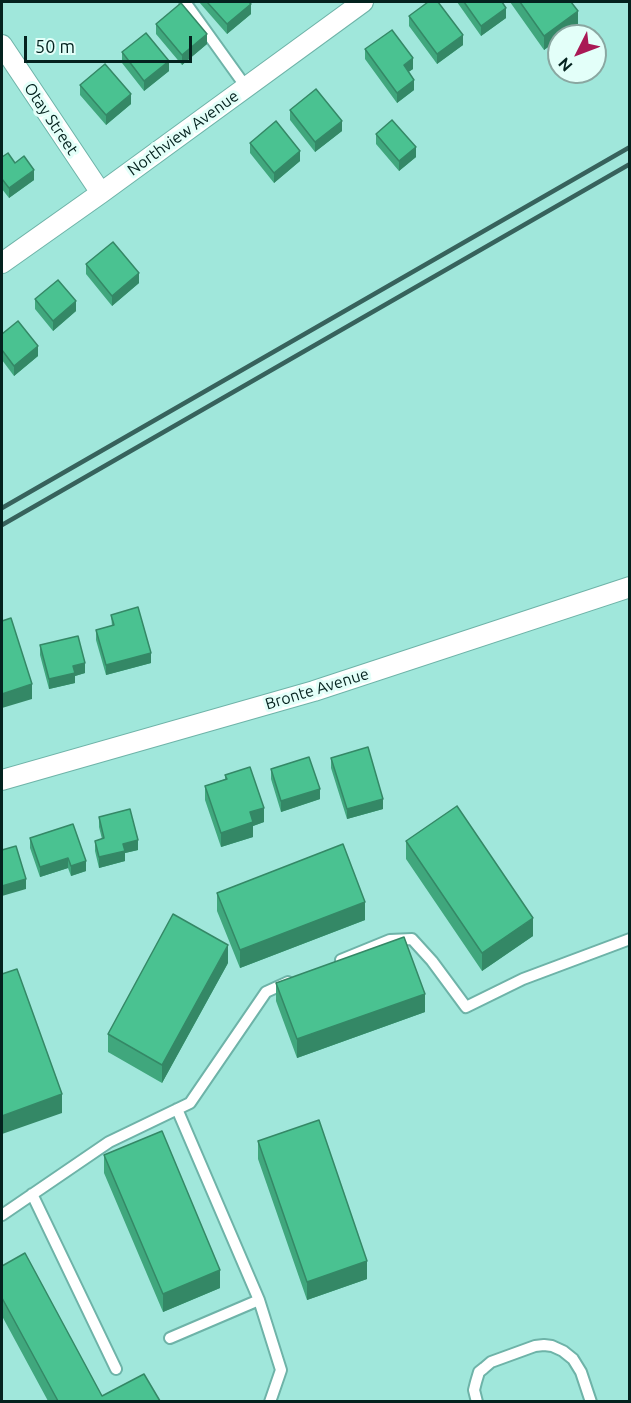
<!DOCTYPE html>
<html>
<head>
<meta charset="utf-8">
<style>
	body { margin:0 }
	#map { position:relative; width:631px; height:1403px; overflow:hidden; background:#a0e7db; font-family:Ubuntu,sans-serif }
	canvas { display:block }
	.frame { position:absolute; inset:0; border:3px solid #04221e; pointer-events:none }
	.north { position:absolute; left:547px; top:24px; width:60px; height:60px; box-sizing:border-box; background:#e3fff9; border:2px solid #8aa7a1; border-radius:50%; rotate:228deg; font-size:16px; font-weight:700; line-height:24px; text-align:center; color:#04221e }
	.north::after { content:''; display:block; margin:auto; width:21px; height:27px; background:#a91955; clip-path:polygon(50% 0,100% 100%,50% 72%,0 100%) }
	.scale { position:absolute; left:24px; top:36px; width:168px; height:27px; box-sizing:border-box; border:3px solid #04221e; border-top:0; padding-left:8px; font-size:18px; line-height:21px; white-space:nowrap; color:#04221e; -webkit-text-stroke:4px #e3fff9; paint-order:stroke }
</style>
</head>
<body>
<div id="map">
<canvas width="631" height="1403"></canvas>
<div class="frame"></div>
<div class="north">N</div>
<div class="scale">50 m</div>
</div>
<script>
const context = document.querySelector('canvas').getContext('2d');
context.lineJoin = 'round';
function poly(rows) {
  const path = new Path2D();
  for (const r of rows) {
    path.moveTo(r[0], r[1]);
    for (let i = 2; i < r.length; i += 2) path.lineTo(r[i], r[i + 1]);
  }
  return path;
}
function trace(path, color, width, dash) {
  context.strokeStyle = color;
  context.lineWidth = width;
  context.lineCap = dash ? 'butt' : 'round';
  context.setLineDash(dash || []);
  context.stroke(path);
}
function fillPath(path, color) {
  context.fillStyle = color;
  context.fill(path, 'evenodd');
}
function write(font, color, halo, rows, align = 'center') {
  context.font = font + ' Ubuntu,sans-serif';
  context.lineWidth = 6;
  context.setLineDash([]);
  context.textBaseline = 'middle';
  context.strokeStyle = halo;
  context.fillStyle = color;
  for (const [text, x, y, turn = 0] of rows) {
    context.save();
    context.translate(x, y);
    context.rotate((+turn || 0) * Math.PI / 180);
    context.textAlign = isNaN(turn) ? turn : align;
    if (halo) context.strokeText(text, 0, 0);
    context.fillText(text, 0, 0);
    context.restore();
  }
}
const service = poly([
	[185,2,246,87],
	[341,960,390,940,412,939,432,961,466,1007,523,979,630,939],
	[32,1194,116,1369],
	[2,1215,109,1142,190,1103,266,992,288,982],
	[259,1300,281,1370,270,1402],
	[170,1338,259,1300,177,1109],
	[477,1402,474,1390,476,1382,479,1372,484,1368,491,1362,535,1346,544,1345,552,1346,563,1351,573,1359,581,1372,591,1402]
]);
const minor = poly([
	[2,45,101,193],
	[2,263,101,193,363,2],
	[2,780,314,691,630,587]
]);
trace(service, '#6eb3a8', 14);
trace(minor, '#6eb3a8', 22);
trace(service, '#fff', 10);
trace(minor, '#fff', 20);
trace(poly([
	[2,508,630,147],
	[2,525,630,164]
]), '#37625c', 4.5);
fillPath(poly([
	[199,2,249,2,251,14,227,34],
	[457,2,502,2,506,18,481,36],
	[510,2,571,2,578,26,564,36,559,36,559,39,544,50],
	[409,16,463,45,437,64,409,26],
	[156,24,207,44,182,65,156,34],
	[365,49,413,69,408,72,414,90,397,103,365,59],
	[122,52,169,71,144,91,122,63],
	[80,85,131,104,106,125,80,95],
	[290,110,342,131,315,152,290,120],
	[376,134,416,157,399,171,376,144],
	[250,143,300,161,274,183,250,153],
	[2,157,15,163,34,180,9,198,2,189],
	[86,264,139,283,112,306,86,274],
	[35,299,76,311,53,331,35,309],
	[2,334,38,356,14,376,2,360],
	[111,615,151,663,106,675,96,640,96,630,112,626],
	[40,645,85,673,75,676,75,683,49,689,40,655],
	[331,758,383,809,347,819,331,768],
	[271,769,320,799,281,812,271,779],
	[225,775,264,822,253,826,253,837,221,847,205,800,205,786,225,779],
	[99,817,138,850,125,853,125,861,99,868,95,851,95,841,102,839,99,827],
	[73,824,86,871,71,876,68,868,40,877,30,848,30,838],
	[406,841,533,936,482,971,406,859],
	[217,893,365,920,240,968,217,911],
	[228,963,162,1083,108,1052,108,1034],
	[276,983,425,1012,297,1058,276,1001],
	[258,1141,367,1279,307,1300,258,1159],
	[104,1155,220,1288,163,1312,104,1173],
	[2,1266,102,1396,160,1401,48,1401,2,1316]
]), '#40a77d');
fillPath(poly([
	[251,4,251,14,227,34,227,24],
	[506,8,506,18,481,36,481,26],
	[578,11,578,26,564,36,559,36,559,39,544,50,544,36],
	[207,34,207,44,182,65,182,55],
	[463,35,463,45,437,64,437,54],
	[413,58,413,69,404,75,404,65],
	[169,61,169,71,144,91,144,81],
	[414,80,414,90,397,103,397,93],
	[131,94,131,104,106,125,106,115],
	[342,121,342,131,315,152,315,142],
	[416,147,416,157,399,171,399,161],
	[300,151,300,161,274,183,274,173],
	[34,170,34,180,9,198,9,188],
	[139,273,139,283,112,306,112,296],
	[76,301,76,311,53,331,53,321],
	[38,346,38,356,14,376,14,366],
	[151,653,151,663,106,675,106,665],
	[85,663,85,673,75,676,75,683,49,689,49,679,73,666],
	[32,684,32,699,2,708,2,694],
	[320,789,320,799,281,812,281,801],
	[383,799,383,809,347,819,347,809],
	[264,808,264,822,253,826,253,837,221,847,221,833,250,812],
	[138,840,138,850,125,853,125,861,99,868,99,857,123,844],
	[68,858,68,868,40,877,40,867],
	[86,861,86,871,71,876,71,866],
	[26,879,26,889,2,896,2,886],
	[365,902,365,920,240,968,240,950],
	[533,918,533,936,482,971,482,953],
	[228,945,228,963,162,1083,162,1065],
	[425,994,425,1012,297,1058,297,1039],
	[62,1094,62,1113,2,1134,2,1116],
	[367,1261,367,1279,307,1300,307,1282],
	[220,1270,220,1288,163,1312,163,1294]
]), '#348866');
const building = poly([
	[207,2,249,2,251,4,227,24,207,2],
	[428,2,438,2,463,35,437,54,409,16,428,2],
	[464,2,502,2,506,8,481,26,464,2],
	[520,2,571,2,578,11,544,36,520,2],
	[181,3,207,34,182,55,156,24,181,3],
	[392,30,413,58,404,65,414,80,397,93,365,49,392,30],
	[146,33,169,61,144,81,122,52,146,33],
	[105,64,131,94,106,115,80,85,105,64],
	[316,89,342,121,315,142,290,110,316,89],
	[392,120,416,147,399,161,376,134,392,120],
	[276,121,300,151,274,173,250,143,276,121],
	[8,153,15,163,24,156,34,170,9,188,2,179,2,157,8,153],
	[113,242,139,273,112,296,86,264,113,242],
	[58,280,76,301,53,321,35,299,58,280],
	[18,321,38,346,14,366,2,350,2,334,18,321],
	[138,607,151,653,106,665,96,630,114,625,111,615,138,607],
	[11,618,32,684,2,694,2,621,11,618],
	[78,636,85,663,73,666,75,673,49,679,40,645,78,636],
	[368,747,383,799,347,809,331,758,368,747],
	[309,757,320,789,281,801,271,769,309,757],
	[250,767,264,808,250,812,253,822,221,833,205,786,227,779,225,775,250,767],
	[457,806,533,918,482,953,406,841,457,806],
	[130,809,138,840,123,844,125,851,99,857,95,841,104,838,99,817,130,809],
	[73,824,86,861,71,866,68,858,40,867,30,838,73,824],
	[343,844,365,902,240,950,217,893,343,844],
	[16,846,26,879,2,886,2,850,16,846],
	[173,914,228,945,162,1065,108,1034,173,914],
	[404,937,425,994,297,1039,276,983,404,937],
	[17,969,62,1094,2,1116,2,974,17,969],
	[319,1120,367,1261,307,1282,258,1141,319,1120],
	[162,1131,220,1270,163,1294,104,1155,162,1131],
	[25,1253,102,1396,144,1374,160,1401,58,1401,2,1298,2,1266,25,1253]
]);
fillPath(building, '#4ac291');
trace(building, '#348866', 1.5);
write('16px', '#04221e', '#e3fff9', [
	["Otay Street",51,119,56],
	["Northview Avenue",183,133,-36],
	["Bronte Avenue",317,689,-17]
]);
</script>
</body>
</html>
